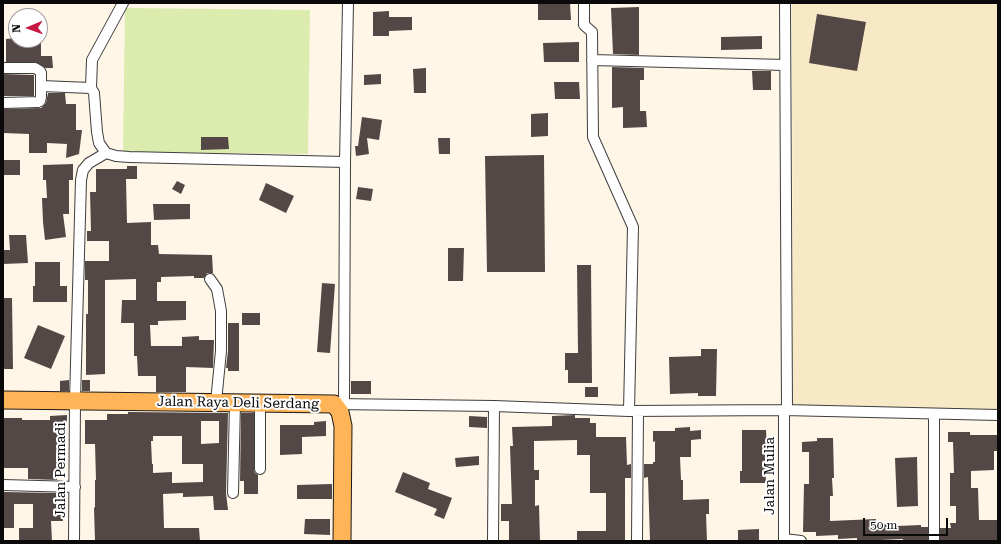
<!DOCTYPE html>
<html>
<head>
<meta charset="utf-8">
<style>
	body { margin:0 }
	#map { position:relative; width:1001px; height:544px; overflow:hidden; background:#fff6e7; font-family:"Roboto Serif",serif }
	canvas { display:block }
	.frame { position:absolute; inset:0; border:4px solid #0a0a0a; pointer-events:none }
	.north { position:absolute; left:8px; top:8px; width:40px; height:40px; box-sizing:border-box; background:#fff; border:1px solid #9d9d9d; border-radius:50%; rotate:268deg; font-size:11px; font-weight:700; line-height:16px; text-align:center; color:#0a0a0a }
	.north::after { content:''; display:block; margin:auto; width:14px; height:18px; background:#c51742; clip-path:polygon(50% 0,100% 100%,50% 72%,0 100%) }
	.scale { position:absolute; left:863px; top:518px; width:85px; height:18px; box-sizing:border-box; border:2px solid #0a0a0a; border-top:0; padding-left:5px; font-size:12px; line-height:14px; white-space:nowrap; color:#0a0a0a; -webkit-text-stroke:3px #fff; paint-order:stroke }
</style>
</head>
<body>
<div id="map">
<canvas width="1001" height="544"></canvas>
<div class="frame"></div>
<div class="north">N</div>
<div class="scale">50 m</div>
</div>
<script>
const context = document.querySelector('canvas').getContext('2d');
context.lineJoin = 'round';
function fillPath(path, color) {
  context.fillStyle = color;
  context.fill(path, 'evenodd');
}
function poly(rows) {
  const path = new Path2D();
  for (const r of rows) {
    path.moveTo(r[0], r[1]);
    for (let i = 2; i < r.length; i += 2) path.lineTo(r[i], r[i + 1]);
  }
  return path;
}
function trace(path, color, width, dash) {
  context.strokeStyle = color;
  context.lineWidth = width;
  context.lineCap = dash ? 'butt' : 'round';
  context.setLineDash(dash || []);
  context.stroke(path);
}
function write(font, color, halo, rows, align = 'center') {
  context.font = font + ' "Roboto Serif",serif';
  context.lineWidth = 4;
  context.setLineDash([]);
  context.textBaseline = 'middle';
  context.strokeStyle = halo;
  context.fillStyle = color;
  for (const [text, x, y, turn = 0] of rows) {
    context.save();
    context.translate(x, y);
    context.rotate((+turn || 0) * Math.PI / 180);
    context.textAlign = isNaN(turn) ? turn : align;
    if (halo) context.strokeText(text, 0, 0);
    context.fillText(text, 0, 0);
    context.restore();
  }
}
fillPath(poly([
	[792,3,998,3,998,415,793,414]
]), '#f7e9c5');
fillPath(poly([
	[125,8,310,10,308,154,123,152]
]), '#dbecae');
fillPath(poly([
	[538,3,570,3,571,20,538,20],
	[639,7,639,55,613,54,611,8],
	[389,11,389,17,412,17,412,30,389,31,389,36,373,36,373,12],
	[817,14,866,22,857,71,809,63],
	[762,36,762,49,721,50,721,37],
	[16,38,16,40,41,40,41,56,52,56,53,68,46,68,35,62,6,62,6,39],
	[579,42,579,62,544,62,543,43],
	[612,67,644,68,644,80,640,80,640,111,646,111,647,127,623,128,623,107,612,108],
	[426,68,426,93,414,93,413,69],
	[752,71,771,71,771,90,753,90],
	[3,74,34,75,34,96,3,96],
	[381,74,381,84,364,85,364,75],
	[554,82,579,82,580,99,555,99],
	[48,93,65,93,66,104,76,104,76,130,82,130,79,154,66,158,67,144,47,143,47,153,29,153,29,134,3,133,3,109,41,108,46,103],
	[548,113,548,136,531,137,531,114],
	[362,117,382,120,379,140,367,138,369,154,356,156,355,146,358,146],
	[201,137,228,137,229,149,201,150],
	[438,138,450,138,450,154,439,154],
	[544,155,545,272,487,272,485,156],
	[4,160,20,160,20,175,3,175],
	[73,164,73,180,69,180,69,214,63,214,66,237,45,240,43,222,42,198,47,198,46,180,43,180,43,165],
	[127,166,137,166,137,179,126,179,127,223,151,222,151,245,158,245,159,254,212,255,213,273,207,273,204,278,194,278,194,276,161,277,161,282,157,282,157,301,186,301,186,320,158,321,158,325,150,325,151,346,182,346,182,337,199,336,199,340,214,340,213,368,186,367,186,392,156,392,156,376,138,376,137,356,134,356,134,323,121,323,122,300,136,300,136,279,105,280,105,374,86,375,86,314,88,314,88,280,85,280,85,261,109,261,109,241,87,241,87,231,91,231,90,192,96,192,96,169,127,169],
	[177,181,185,185,181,194,172,189],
	[266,183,294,196,286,213,259,200],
	[358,187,373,189,371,201,356,199],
	[153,204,190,204,190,219,154,220],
	[9,235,26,235,28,263,3,264,3,250,10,250],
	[448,248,464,248,463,281,448,281],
	[35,262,60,262,60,286,67,286,67,302,33,302,33,286,35,286],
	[577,265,591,265,592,383,568,383,568,370,565,370,565,353,578,353],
	[322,283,335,284,330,353,317,352],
	[3,298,12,298,13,369,3,369],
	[242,313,260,313,260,325,242,325],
	[228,323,239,323,239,371,228,371,228,368,226,368,228,351],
	[38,325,65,336,51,369,24,358],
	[701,349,717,349,716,396,698,396,698,393,670,394,669,357,701,356],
	[69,380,69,391,60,391,60,381],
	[82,380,90,380,90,391,82,391],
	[351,381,371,381,371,394,351,394],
	[585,387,598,387,598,397,585,397],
	[128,412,228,413,226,493,228,510,214,510,213,496,183,497,183,493,163,494,164,528,199,528,200,541,95,541,94,508,95,507,95,480,96,480,95,444,85,444,85,420,107,420,107,414,128,414],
	[201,421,219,421,219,443,201,444],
	[153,436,182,436,182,464,203,464,203,482,172,483,172,472,153,473,153,464,152,464,151,441,153,441],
	[241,413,254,413,254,469,255,473,258,475,258,494,244,494,244,481,240,481],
	[67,415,67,434,64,434,64,451,57,451,57,480,28,479,28,468,3,468,3,418,22,418,22,420,50,420,50,416],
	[575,415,575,418,590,418,590,423,596,423,596,437,626,437,627,465,631,464,631,478,625,478,625,541,577,541,577,531,606,531,606,493,590,493,590,455,577,455,577,440,534,441,534,470,539,470,539,480,535,480,535,506,539,505,540,541,509,541,509,521,501,521,501,504,512,504,510,446,513,446,512,427,552,426,552,416],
	[469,416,487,417,487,428,469,427],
	[326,421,326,436,302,437,302,454,280,455,280,425,314,425,314,422],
	[690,427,690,431,701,430,701,439,691,440,691,457,680,457,681,480,683,480,683,500,709,499,709,514,706,514,707,541,650,541,648,477,644,478,644,464,653,464,653,462,655,462,655,441,653,442,653,431,675,431,675,428],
	[742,430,766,430,767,450,765,450,766,483,740,483,740,471,742,471],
	[948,432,970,432,970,435,998,435,998,451,994,451,994,470,971,471,971,488,978,488,979,520,998,520,998,541,940,541,940,528,951,528,950,523,956,523,956,506,950,506,950,473,954,473,953,442,948,442],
	[817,438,833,438,834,478,832,478,833,496,830,496,830,521,876,519,876,524,897,524,897,526,921,525,921,527,928,527,928,540,903,541,903,539,857,541,857,538,838,539,838,535,816,536,816,532,803,532,804,484,809,484,809,452,802,452,802,442,817,441],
	[479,456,479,465,456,467,455,458],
	[917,457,918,506,897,507,895,458],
	[403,472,430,483,428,489,452,498,444,519,434,515,437,509,395,492],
	[332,484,332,499,297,499,297,485],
	[4,492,56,493,57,509,63,509,63,521,51,521,52,541,19,541,19,528,33,528,33,504,14,504,14,528,3,528],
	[305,519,330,519,330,535,304,534],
	[759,529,759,541,738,541,738,530]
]), '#544846');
const street = poly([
	[584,3,584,25,592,32,593,137,633,227,629,411],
	[785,3,787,410],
	[592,60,785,65],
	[3,68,35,68,40,71,41,73,41,97,40,101,38,102,3,103],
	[41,86,91,88,94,93,97,132,99,143,106,153,116,156,129,157,345,162],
	[91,88,92,60,123,3],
	[210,279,217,289,221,311,221,351,216,402],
	[260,403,260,469],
	[334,404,494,406,629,411,784,410,998,415],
	[344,404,345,162,348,3],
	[784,410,784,541],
	[3,485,75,487],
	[233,493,235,402],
	[784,539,801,541],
	[74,541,75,400,81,180,83,170,89,163,106,153],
	[493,541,494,406],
	[637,541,638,411],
	[934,541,934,414]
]);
const primary = poly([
	[3,400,334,404,340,412,343,426,342,541]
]);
trace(street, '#3d3d3d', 12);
trace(primary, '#1b1b1b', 19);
trace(street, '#fff', 10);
trace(primary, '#ffb557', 17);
write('14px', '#0a0a0a', '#fff', [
	["Jalan Raya Deli Serdang",238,403,1],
	["Jalan Permadi",61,470,-90],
	["Jalan Mulia",770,476,-90]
]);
</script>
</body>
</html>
